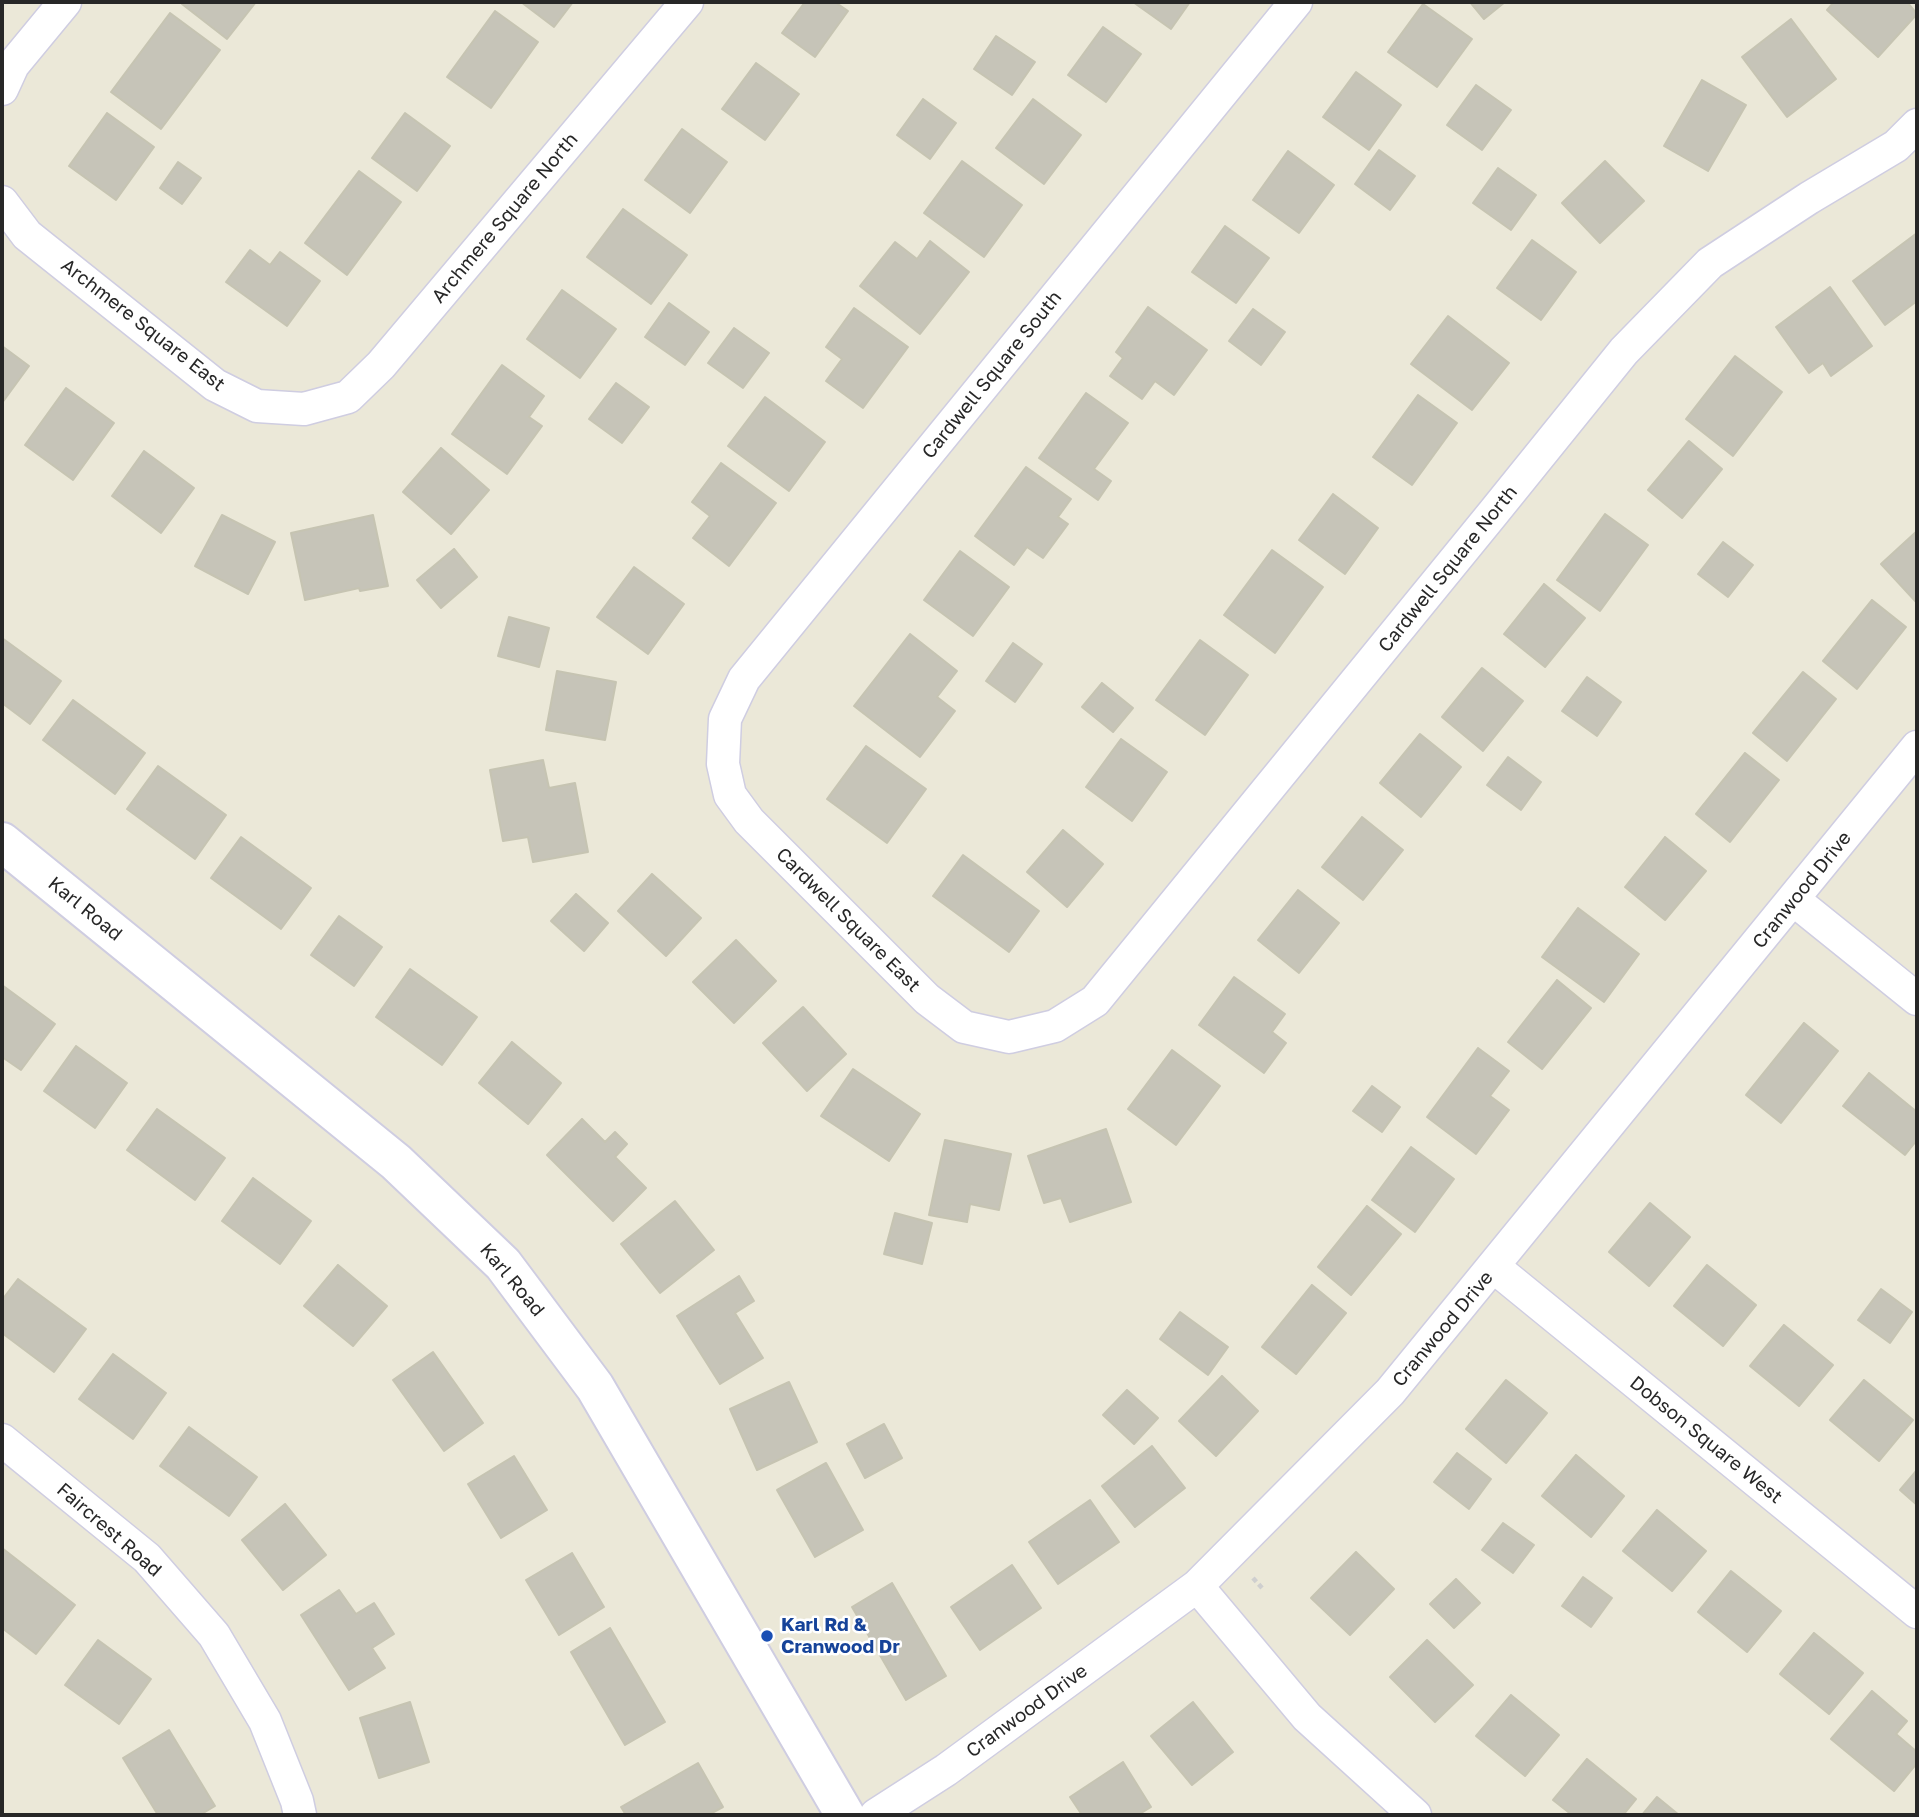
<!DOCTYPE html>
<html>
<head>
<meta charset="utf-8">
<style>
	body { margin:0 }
	#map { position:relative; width:1919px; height:1817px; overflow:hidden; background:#ebe8d8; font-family:"Golos Text",sans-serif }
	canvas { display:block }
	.frame { position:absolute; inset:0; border:4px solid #272727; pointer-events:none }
</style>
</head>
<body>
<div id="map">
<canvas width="1919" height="1817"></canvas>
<div class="frame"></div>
</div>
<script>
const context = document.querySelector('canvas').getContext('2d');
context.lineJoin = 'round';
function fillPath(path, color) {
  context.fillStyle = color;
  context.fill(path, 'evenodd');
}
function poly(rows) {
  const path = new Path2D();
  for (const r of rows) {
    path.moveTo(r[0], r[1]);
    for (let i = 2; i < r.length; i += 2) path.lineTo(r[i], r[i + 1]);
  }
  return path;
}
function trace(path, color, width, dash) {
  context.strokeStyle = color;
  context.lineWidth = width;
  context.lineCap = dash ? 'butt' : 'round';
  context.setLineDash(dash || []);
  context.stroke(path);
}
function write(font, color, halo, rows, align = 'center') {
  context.font = font + ' "Golos Text",sans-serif';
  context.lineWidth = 5;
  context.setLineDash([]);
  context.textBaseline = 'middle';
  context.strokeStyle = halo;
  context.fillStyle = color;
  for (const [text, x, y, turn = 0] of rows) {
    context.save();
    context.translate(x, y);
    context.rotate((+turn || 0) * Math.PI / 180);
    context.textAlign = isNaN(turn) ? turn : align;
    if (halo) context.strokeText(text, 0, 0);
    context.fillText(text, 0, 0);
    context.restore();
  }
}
const building = poly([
	[184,2,256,2,227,39,182,4,184,2],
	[521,2,573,2,554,27,521,2],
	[805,2,835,2,848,11,815,57,782,33,805,2],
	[1133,2,1190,2,1171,29,1133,2],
	[1470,2,1505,2,1484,19,1470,2],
	[1834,2,1907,2,1917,14,1878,57,1827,10,1834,2],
	[1423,4,1472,39,1437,87,1388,52,1423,4],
	[495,11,538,42,491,108,447,77,495,11],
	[170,13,220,50,161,129,111,92,170,13],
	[1791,19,1836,79,1787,117,1742,57,1791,19],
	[1103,27,1141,54,1106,102,1068,75,1103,27],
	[996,36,1035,62,1012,95,974,69,996,36],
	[756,63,799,94,765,140,722,109,756,63],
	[1356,72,1401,105,1369,150,1323,117,1356,72],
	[1702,80,1746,105,1708,171,1664,146,1702,80],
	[1476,85,1511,110,1482,150,1447,125,1476,85],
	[923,99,956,123,930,159,897,135,923,99],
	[1033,99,1081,135,1044,184,996,148,1033,99],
	[107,113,154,147,116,200,69,166,107,113],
	[405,113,450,146,417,191,372,158,405,113],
	[682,129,727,162,690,213,645,180,682,129],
	[1379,150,1415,176,1390,210,1355,184,1379,150],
	[1288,151,1334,185,1299,233,1253,200,1288,151],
	[962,161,1022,205,984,257,924,213,962,161],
	[1605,161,1644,201,1600,243,1562,203,1605,161],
	[178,162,201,178,182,204,160,188,178,162],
	[1498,168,1536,195,1511,230,1473,203,1498,168],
	[359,171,401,202,347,275,305,243,359,171],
	[623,209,687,255,651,304,587,257,623,209],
	[1225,226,1269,258,1236,303,1192,272,1225,226],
	[1917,233,1917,301,1885,325,1853,281,1917,233],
	[1532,240,1576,272,1541,320,1497,288,1532,240],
	[930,241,969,272,920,334,860,286,895,242,917,259,930,241],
	[250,250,270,265,280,252,320,281,287,326,226,282,250,250],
	[1830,287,1872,346,1831,376,1823,363,1809,373,1776,327,1830,287],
	[562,290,616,329,580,378,527,339,562,290],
	[669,303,709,332,685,365,645,337,669,303],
	[1148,307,1207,350,1174,395,1155,381,1142,399,1110,376,1123,358,1116,352,1148,307],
	[854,308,908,347,863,408,826,381,842,359,826,347,854,308],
	[1253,309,1285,332,1261,365,1229,341,1253,309],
	[1448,316,1509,363,1472,410,1411,364,1448,316],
	[734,328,769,353,743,388,708,363,734,328],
	[2,346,29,366,2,403,2,346],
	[1735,356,1782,392,1733,456,1686,419,1735,356],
	[502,365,544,396,529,417,542,426,507,474,452,434,502,365],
	[616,383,649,407,622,443,589,419,616,383],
	[66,388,114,423,73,480,25,445,66,388],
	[1086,393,1128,423,1094,469,1111,481,1098,500,1039,458,1086,393],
	[1418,395,1457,423,1412,485,1373,457,1418,395],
	[765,397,825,442,789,491,728,446,765,397],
	[1689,441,1722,469,1682,518,1648,490,1689,441],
	[441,448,489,490,451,534,403,492,441,448],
	[144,451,194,488,161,533,112,496,144,451],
	[721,463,776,503,729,566,693,538,710,516,692,502,721,463],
	[1026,467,1071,499,1058,517,1068,524,1043,558,1027,547,1014,565,975,536,1026,467],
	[1333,494,1378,528,1345,574,1299,540,1333,494],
	[1605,514,1648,545,1600,611,1557,580,1605,514],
	[222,515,275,542,248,594,195,566,222,515],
	[373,515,388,586,360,591,359,588,305,600,291,533,373,515],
	[1917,531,1917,603,1881,564,1917,531],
	[1723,542,1753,565,1728,597,1698,574,1723,542],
	[454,549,477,577,441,608,417,580,454,549],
	[1272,550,1323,587,1275,653,1224,615,1272,550],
	[960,551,1009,587,973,636,924,600,960,551],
	[634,567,684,604,648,654,597,617,634,567],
	[1544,584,1585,618,1545,667,1504,634,1544,584],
	[1872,600,1906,627,1857,689,1823,661,1872,600],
	[509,617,549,628,539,667,498,656,509,617],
	[910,634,957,671,937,697,955,711,920,757,854,706,910,634],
	[2,638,61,681,30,724,2,703,2,638],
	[1200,640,1248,675,1205,735,1156,700,1200,640],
	[1013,643,1042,664,1015,702,986,681,1013,643],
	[1482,668,1523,701,1483,751,1442,717,1482,668],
	[557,671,616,682,605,740,546,730,557,671],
	[1803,672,1836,699,1787,761,1753,733,1803,672],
	[1587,677,1621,702,1597,736,1562,711,1587,677],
	[1102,683,1133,708,1113,732,1082,707,1102,683],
	[73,700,145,753,115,794,43,740,73,700],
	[1420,734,1461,767,1421,817,1380,783,1420,734],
	[1121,739,1167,772,1132,821,1086,787,1121,739],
	[866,746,926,789,887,843,827,799,866,746],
	[1745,753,1779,780,1730,842,1696,814,1745,753],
	[1508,757,1541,782,1521,810,1487,785,1508,757],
	[543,760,549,788,575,783,588,852,533,862,528,837,503,841,490,770,543,760],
	[158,766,226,815,195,859,127,809,158,766],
	[1362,817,1403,850,1363,900,1322,867,1362,817],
	[1063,830,1103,864,1067,907,1027,872,1063,830],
	[241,837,311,888,281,929,211,878,241,837],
	[1665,837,1706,871,1665,920,1625,887,1665,837],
	[963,855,1039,911,1009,952,933,896,963,855],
	[652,874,701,918,666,956,618,911,652,874],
	[1298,890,1339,923,1299,973,1258,940,1298,890],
	[576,894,608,923,584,951,551,921,576,894],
	[1578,908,1639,954,1604,1002,1542,957,1578,908],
	[339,916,382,947,354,986,311,955,339,916],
	[736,940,776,981,734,1023,693,982,736,940],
	[410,969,477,1017,442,1065,376,1017,410,969],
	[1234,977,1285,1014,1272,1032,1286,1043,1264,1073,1199,1025,1234,977],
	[1557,980,1591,1008,1542,1069,1508,1042,1557,980],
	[2,985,55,1024,21,1070,2,1057,2,985],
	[803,1007,846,1054,807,1091,763,1043,803,1007],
	[1804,1023,1838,1051,1781,1123,1746,1095,1804,1023],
	[512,1042,561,1083,528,1124,479,1083,512,1042],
	[76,1046,127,1083,95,1128,44,1091,76,1046],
	[1478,1048,1509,1071,1490,1096,1509,1110,1476,1154,1427,1117,1478,1048],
	[1172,1050,1220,1086,1176,1145,1128,1109,1172,1050],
	[853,1069,920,1114,889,1161,821,1116,853,1069],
	[1869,1073,1917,1112,1917,1140,1905,1155,1843,1106,1869,1073],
	[1372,1086,1400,1107,1382,1132,1353,1111,1372,1086],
	[157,1109,225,1158,195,1200,127,1150,157,1109],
	[582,1119,605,1142,615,1132,627,1144,615,1157,646,1188,613,1221,547,1155,582,1119],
	[1106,1129,1131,1202,1070,1222,1061,1198,1044,1203,1028,1156,1106,1129],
	[945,1140,1011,1154,999,1210,970,1204,967,1222,929,1215,945,1140],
	[1411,1147,1454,1179,1415,1232,1372,1200,1411,1147],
	[253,1178,311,1221,280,1264,222,1221,253,1178],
	[675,1201,714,1250,660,1293,621,1244,675,1201],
	[1650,1203,1690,1237,1649,1286,1609,1252,1650,1203],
	[1367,1206,1401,1234,1351,1295,1318,1267,1367,1206],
	[895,1213,932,1223,922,1264,884,1254,895,1213],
	[338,1265,387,1306,353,1346,304,1306,338,1265],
	[1707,1265,1756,1305,1723,1346,1674,1306,1707,1265],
	[739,1276,754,1301,735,1313,763,1358,720,1384,677,1316,739,1276],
	[18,1279,86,1329,54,1372,2,1333,2,1300,18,1279],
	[1312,1285,1346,1313,1296,1374,1262,1347,1312,1285],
	[1881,1289,1912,1312,1890,1343,1858,1320,1881,1289],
	[1180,1312,1228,1347,1208,1375,1160,1339,1180,1312],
	[1784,1325,1833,1365,1799,1406,1750,1366,1784,1325],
	[433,1352,483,1423,444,1451,393,1380,433,1352],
	[113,1354,166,1393,133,1439,79,1399,113,1354],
	[1222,1376,1258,1411,1216,1456,1179,1421,1222,1376],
	[1506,1380,1547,1413,1506,1463,1466,1429,1506,1380],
	[1864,1380,1913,1420,1879,1461,1830,1420,1864,1380],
	[789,1382,817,1442,757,1470,730,1409,789,1382],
	[1127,1390,1158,1418,1134,1444,1103,1415,1127,1390],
	[884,1424,902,1458,865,1478,847,1444,884,1424],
	[189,1427,257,1477,229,1516,160,1466,189,1427],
	[1152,1446,1185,1488,1135,1527,1102,1486,1152,1446],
	[1457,1453,1491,1479,1469,1509,1434,1482,1457,1453],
	[1576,1455,1624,1496,1591,1537,1542,1496,1576,1455],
	[514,1456,547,1510,501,1538,468,1484,514,1456],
	[826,1463,863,1530,815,1557,777,1490,826,1463],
	[1917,1470,1917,1505,1900,1490,1917,1470],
	[1090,1500,1119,1542,1058,1584,1029,1542,1090,1500],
	[285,1504,326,1555,283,1590,242,1540,285,1504],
	[1657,1510,1706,1551,1672,1591,1623,1551,1657,1510],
	[1503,1523,1534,1545,1513,1573,1482,1550,1503,1523],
	[2,1548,75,1605,36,1654,2,1628,2,1548],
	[1356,1552,1394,1589,1350,1635,1311,1598,1356,1552],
	[572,1553,604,1607,559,1635,526,1580,572,1553],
	[1012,1565,1041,1608,980,1650,951,1607,1012,1565],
	[1731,1571,1781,1611,1747,1652,1698,1612,1731,1571],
	[1583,1577,1612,1598,1591,1627,1562,1606,1583,1577],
	[1456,1579,1480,1603,1454,1628,1430,1604,1456,1579],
	[892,1583,946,1676,906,1700,852,1607,892,1583],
	[339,1590,356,1614,374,1603,394,1634,372,1648,385,1668,349,1690,301,1615,339,1590],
	[610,1628,665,1722,625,1745,571,1652,610,1628],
	[1814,1633,1863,1673,1829,1714,1780,1674,1814,1633],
	[98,1640,151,1679,119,1724,65,1685,98,1640],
	[1427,1640,1473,1685,1435,1722,1390,1677,1427,1640],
	[1872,1691,1907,1721,1896,1734,1917,1752,1917,1763,1894,1791,1831,1739,1872,1691],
	[1511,1695,1559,1735,1525,1776,1476,1736,1511,1695],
	[410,1702,429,1762,379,1778,360,1718,410,1702],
	[1193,1702,1233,1752,1192,1785,1151,1736,1193,1702],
	[169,1730,215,1806,200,1815,158,1815,123,1758,169,1730],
	[1587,1759,1636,1799,1623,1815,1572,1815,1553,1800,1587,1759],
	[1123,1762,1151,1807,1138,1815,1082,1815,1070,1797,1123,1762],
	[698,1763,723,1807,708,1815,626,1815,621,1807,698,1763],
	[1657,1797,1679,1815,1642,1815,1657,1797]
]);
fillPath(building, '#c6c4b8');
trace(building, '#c6c4b2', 2);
const street = poly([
	[1296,2,744,679,725,719,723,764,730,795,749,821,927,999,964,1027,1009,1037,1055,1026,1095,1001,1494,512,1624,351,1710,263,1809,198,1896,146,1917,125],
	[2,89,13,65,65,2],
	[2,202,27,235,215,385,257,406,304,409,348,397,381,365,687,2],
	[1794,900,1917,999],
	[1494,1267,1917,1612],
	[2,1440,147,1558,214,1635,265,1721,297,1801,300,1815],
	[1197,1586,1307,1717,1415,1815],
	[876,1815,946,1770,1197,1586,1390,1392,1917,747]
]);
const secondary = poly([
	[2,842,396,1162,503,1264,595,1387,845,1815]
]);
trace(street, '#cfcde1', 35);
trace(secondary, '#cfcde1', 42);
trace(poly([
	[1253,1578,1262,1588]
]), '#cfcfcf', 4.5, [5, 3.5]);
trace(street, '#fff', 32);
trace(secondary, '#fff', 38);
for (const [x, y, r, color] of [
	[767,1636,7,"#1a4fb4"]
]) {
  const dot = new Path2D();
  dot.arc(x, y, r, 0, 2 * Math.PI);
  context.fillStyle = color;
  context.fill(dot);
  trace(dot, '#fff', 2.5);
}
write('19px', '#272727', '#fff', [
	["Archmere Square North",505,218,-50],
	["Archmere Square East",143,325,38],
	["Cardwell Square South",992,375,-51],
	["Cardwell Square North",1448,569,-51],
	["Cranwood Drive",1802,890,-51],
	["Karl Road",85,909,39],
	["Cardwell Square East",848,920,45],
	["Karl Road",512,1280,50],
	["Cranwood Drive",1443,1329,-50],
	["Dobson Square West",1706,1440,39],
	["Faircrest Road",109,1530,41],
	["Cranwood Drive",1027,1711,-36]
]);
write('bold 19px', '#164399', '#fff', [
	["Karl Rd &",781,1625],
	["Cranwood Dr",781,1647]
], 'left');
</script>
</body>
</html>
